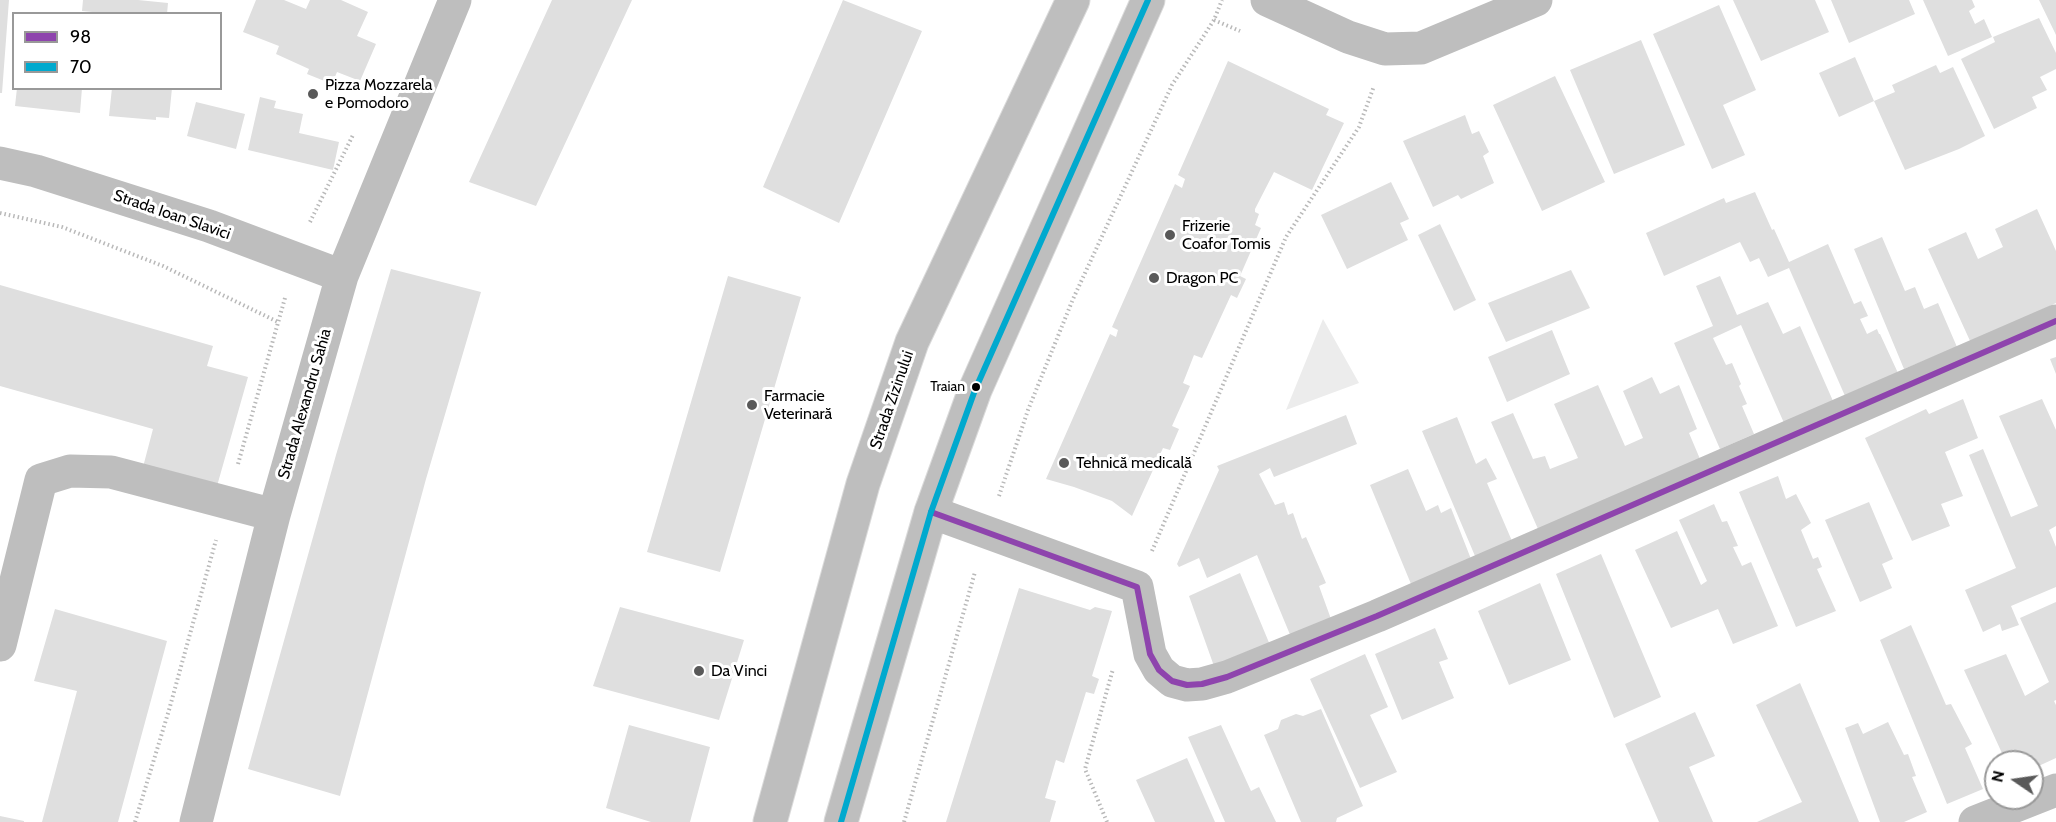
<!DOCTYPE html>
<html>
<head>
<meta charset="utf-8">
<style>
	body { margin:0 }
	#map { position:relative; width:2056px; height:822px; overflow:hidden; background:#fff; font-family:Cabin,sans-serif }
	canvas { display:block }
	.legend { position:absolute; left:12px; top:12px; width:210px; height:78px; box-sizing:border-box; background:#fff; border:2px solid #999; margin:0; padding:8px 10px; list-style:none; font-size:18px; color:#000 }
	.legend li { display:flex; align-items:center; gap:12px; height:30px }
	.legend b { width:30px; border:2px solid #999 }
	.north { position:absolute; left:1984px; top:750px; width:60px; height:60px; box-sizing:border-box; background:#fff; border:2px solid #999; border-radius:50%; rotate:283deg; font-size:16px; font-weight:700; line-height:24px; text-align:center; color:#000 }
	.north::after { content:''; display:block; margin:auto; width:21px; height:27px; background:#595959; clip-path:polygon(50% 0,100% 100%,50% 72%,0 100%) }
</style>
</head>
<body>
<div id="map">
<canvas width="2056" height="822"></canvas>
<ul class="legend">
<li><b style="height:8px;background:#8e44ad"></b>98</li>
<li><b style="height:8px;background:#00a9ce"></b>70</li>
</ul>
<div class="north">N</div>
</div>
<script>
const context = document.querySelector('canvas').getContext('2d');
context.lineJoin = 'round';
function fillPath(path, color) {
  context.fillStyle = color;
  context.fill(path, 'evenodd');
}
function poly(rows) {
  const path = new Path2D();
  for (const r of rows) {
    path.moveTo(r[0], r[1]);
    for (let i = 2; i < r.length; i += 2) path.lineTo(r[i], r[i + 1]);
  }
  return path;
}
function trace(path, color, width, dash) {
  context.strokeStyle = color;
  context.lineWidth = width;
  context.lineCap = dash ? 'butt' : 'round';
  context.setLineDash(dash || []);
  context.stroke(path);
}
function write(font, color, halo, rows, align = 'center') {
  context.font = font + ' Cabin,sans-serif';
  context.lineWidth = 6;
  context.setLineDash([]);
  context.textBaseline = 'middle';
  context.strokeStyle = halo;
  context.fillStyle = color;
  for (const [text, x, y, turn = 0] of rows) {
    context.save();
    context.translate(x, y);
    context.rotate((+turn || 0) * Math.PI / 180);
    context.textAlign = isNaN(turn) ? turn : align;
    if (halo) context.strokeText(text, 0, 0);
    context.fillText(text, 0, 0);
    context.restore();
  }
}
fillPath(poly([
	[1323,319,1359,383,1286,410]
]), '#ececec');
fillPath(poly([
	[0,0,9,0,2,93,0,93],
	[83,0,138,0,168,3,167,14,113,14,82,11],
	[256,0,284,0,306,9,310,0,341,0,368,12,357,36,376,44,360,81,337,72,332,84,307,74,309,69,276,54,279,46,243,32],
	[552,0,632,0,536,206,469,182],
	[843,0,922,31,839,223,763,187],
	[1733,0,1815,0,1829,32,1761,61],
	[1831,0,1909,0,1915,14,1849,43],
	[1923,0,1972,0,1975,7,1969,11,1975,24,1984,19,1992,37,1948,56],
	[2039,0,2056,0,2056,35],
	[1719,5,1756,90,1723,105,1745,155,1712,169,1653,34],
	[2039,18,2056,53,2056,69,2040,77,2047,90,2032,97,2037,108,1994,129,1961,59,1995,42,1993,37],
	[1641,40,1685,145,1614,174,1570,70],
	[1855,57,1874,101,1839,117,1819,73],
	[1228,61,1329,109,1326,115,1344,123,1312,190,1274,172,1255,209,1255,212,1259,214,1255,225,1261,228,1240,276,1246,279,1237,298,1231,295,1202,358,1194,355,1183,383,1190,386,1172,426,1179,429,1170,450,1163,448,1132,516,1112,501,1074,487,1046,479,1110,334,1116,337,1118,330,1112,327,1175,184,1182,188,1185,179,1178,175],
	[1936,65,1940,73,1953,67,1985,136,1959,149,1905,170,1874,101,1895,92,1892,85],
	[1555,76,1605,182,1542,211,1493,105],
	[17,88,82,88,80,113,15,106],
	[112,88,172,88,169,118,156,117,156,120,109,116],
	[260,97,276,101,274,108,303,114,299,133,339,142,333,170,248,150],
	[196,102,245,114,236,149,187,136],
	[1465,115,1472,134,1479,131,1489,152,1483,156,1494,183,1461,199,1458,195,1433,207,1403,141],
	[1391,182,1409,219,1400,223,1408,240,1347,269,1321,215],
	[1755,192,1772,230,1774,229,1789,262,1828,244,1854,304,1861,301,1868,316,1860,319,1867,334,1877,329,1879,334,1880,334,1898,373,1845,396,1789,268,1768,277,1759,258,1750,262,1740,242,1664,276,1646,233,1724,198,1726,203],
	[2037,209,2056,251,2056,303,1971,343,1928,249,1966,232,1978,259,2003,247,1995,229],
	[1440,224,1476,300,1454,311,1418,235],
	[1882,237,1905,291,1915,287,1924,309,1938,303,1957,347,1904,369,1854,249],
	[391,269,481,292,426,479,340,796,248,769,336,455],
	[1571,270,1590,308,1506,342,1488,303],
	[728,276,801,297,720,572,647,552],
	[1720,276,1737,315,1768,302,1783,334,1800,326,1833,401,1784,423,1741,325,1713,338,1726,365,1732,363,1741,384,1739,386,1747,404,1742,406,1754,434,1720,449,1674,343,1713,326,1696,286],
	[0,285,213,346,207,366,248,377,217,486,143,467,153,429,0,386],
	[1552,330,1570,374,1507,402,1488,357],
	[2056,357,2056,374,2050,359],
	[1652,377,1660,394,1679,385,1697,429,1689,433,1700,459,1538,529,1491,422,1513,413,1533,459,1545,456,1550,469,1578,458,1554,404,1598,385,1625,446,1643,438,1623,391],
	[1963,399,1978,438,1945,452,1963,496,1941,504,1950,526,1912,541,1865,438,1926,409,1929,414],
	[2042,399,2056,430,2056,526,2049,530,2056,547,2056,587,2011,606,2019,625,2002,631,2000,624,1983,632,1965,590,2016,568,1969,455,1983,449,2011,517,2038,506,1999,416],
	[1346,415,1357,444,1274,477,1270,468,1259,474,1275,505,1284,502,1288,515,1293,513,1302,539,1306,537,1326,583,1319,586,1331,619,1291,637,1257,555,1207,578,1199,558,1179,567,1177,564,1219,470,1217,466],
	[1457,417,1476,464,1486,458,1497,479,1487,483,1512,541,1475,556,1422,431],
	[1408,469,1426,511,1438,505,1441,513,1451,508,1471,559,1411,584,1370,485],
	[1778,476,1786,499,1796,494,1811,523,1801,530,1813,559,1818,557,1822,567,1817,569,1836,611,1796,627,1739,492],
	[1869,502,1893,559,1882,564,1892,588,1860,602,1825,520],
	[1714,504,1722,522,1727,521,1738,546,1733,547,1742,566,1751,562,1778,626,1733,644,1718,609,1671,628,1635,550,1677,531,1701,585,1707,581,1679,520],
	[1601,554,1661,697,1614,718,1556,574],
	[1240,573,1270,645,1215,669,1189,596],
	[1540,583,1571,660,1509,685,1478,611],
	[1019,588,1090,610,1095,607,1112,611,1092,676,1099,679,1094,694,1086,692,1064,763,1056,760,1045,798,1056,801,1050,822,946,822],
	[2056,602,2056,700,2054,701,2056,705,2056,758,2032,769,2032,762,2006,762,1964,670,2006,654,2025,696,2049,682,2020,618],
	[620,607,744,640,719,720,593,686],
	[55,609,167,641,118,822,42,822,77,691,34,681],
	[1911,625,1946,705,1951,704,1972,744,1965,748,1983,789,1947,804,1880,640],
	[1435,628,1448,659,1439,662,1454,698,1402,720,1375,654],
	[1365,654,1388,707,1370,715,1397,772,1360,788,1310,679],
	[1800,683,1834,762,1859,822,1757,822,1802,802,1756,705],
	[1321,709,1363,806,1337,818,1336,822,1301,822,1264,735,1278,729,1281,720,1296,714,1303,716],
	[1695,712,1715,756,1689,767,1713,822,1659,822,1625,744],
	[1888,722,1904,755,1908,754,1916,776,1912,777,1927,812,1904,822,1880,822,1845,728,1858,723,1863,734],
	[629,725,710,747,690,822,651,822,606,808],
	[1221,725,1251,791,1259,787,1276,822,1225,822,1188,737],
	[1187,758,1215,822,1155,822,1136,780],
	[0,816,24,821,24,822,0,822]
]), '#dfdfdf');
const major = poly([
	[770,822,863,484,912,342,1073,0],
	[841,822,931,512,975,390,1148,0]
]);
trace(major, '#dbdbdb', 35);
trace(poly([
	[1214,20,1240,31],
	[0,213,62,227,163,266,278,322],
	[310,222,353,135],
	[238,464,285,298],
	[999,496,1028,410,1073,299,1172,85,1214,20,1222,0],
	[1152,551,1286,237,1359,127,1374,86],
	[135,822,169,710,216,540],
	[904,822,975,572],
	[1107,822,1085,769,1113,669]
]), '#b9b9b9', 4, [1.5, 3]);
trace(poly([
	[1267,0,1348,37,1385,49,1421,48,1536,0],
	[0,163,36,171,209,226,342,276],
	[931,512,1137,587,1150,654,1159,670,1172,681,1187,685,1202,684,1227,677,1377,616,2056,321],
	[0,645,41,480,70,471,111,472,274,515],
	[196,822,274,515,342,276,455,0],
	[1975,822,2056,790]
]), '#bebebe', 33);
trace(major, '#bebebe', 33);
trace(poly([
	[931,512,1137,587,1150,654,1159,670,1172,681,1187,685,1202,684,1227,677,1377,616,2056,321]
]), '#8e44ad', 6);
trace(poly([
	[841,822,931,512,975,390,1148,0]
]), '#00a9ce', 6);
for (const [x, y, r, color] of [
	[313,94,6,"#595959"],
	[1170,235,6,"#595959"],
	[1154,278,6,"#595959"],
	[976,387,5,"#000"],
	[752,405,6,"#595959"],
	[1064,463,6,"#595959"],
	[699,671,6,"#595959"]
]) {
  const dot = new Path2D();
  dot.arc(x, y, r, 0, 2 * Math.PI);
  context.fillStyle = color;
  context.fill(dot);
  trace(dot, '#fff', 2);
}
write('14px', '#000', '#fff', [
	["Traian",965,387]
], 'right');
write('16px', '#000', '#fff', [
	["Pizza Mozzarela",325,85],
	["e Pomodoro",325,103],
	["Frizerie",1182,226],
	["Coafor Tomis",1182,244],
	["Dragon PC",1166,278],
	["Farmacie",764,396],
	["Veterinară",764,414],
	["Tehnică medicală",1076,463],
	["Da Vinci",711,671]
], 'left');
write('16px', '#000', '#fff', [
	["Strada Ioan Slavici",172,215,19],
	["Strada Zizinului",892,400,-71],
	["Strada Alexandru Sahia",305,404,-74]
]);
</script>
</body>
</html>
